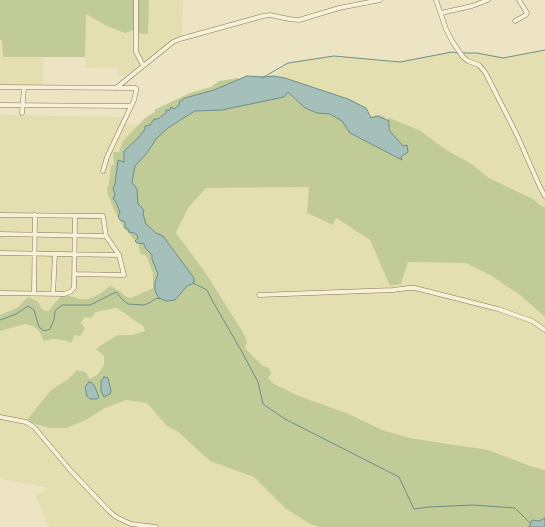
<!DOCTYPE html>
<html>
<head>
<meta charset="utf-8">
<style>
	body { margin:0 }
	canvas { display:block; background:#ede4c4 }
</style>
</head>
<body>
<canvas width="545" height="527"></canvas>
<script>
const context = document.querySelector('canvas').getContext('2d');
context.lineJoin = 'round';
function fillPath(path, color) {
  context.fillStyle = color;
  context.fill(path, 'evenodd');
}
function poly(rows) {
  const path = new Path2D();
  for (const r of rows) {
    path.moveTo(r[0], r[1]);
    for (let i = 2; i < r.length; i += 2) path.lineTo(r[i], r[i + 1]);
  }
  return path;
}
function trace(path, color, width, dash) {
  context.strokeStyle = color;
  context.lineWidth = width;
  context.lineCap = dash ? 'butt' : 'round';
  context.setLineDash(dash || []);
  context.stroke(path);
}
fillPath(poly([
	[0,0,183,0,182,35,147,59,126,76,119,77,118,67,85,68,85,57,44,57,43,86,0,86],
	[545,50,545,207,541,206,533,199,489,178,470,163,448,151,419,130,389,118,385,120,379,115,371,116,366,112,273,76,288,63,334,56,400,62,452,52,477,53,503,58],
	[0,115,124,117,121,125,140,124,123,141,119,153,113,152,114,164,107,188,113,208,119,220,138,244,141,255,144,254,150,264,153,273,153,288,131,298,125,296,120,291,110,287,101,293,89,299,80,299,66,295,62,295,48,311,43,310,37,301,28,298,17,308,0,315],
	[310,187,333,225,336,218,370,240,390,286,401,284,408,262,466,263,490,275,520,295,545,317,545,470,450,443,410,438,382,430,349,414,299,396,274,384,268,378,263,366,245,348,247,341,205,272,176,233,188,208,206,188],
	[117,308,143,326,145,331,133,335,118,335,109,340,97,349,104,356,104,365,98,374,90,379,77,370,67,380,51,390,27,420,86,420,105,408,126,400,148,403,167,426,177,431,210,461,254,477,285,508,310,524,319,527,49,527,35,495,50,488,0,479,0,331,25,324,33,326,39,331,45,341,53,339,64,340,71,343,85,317,100,311]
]), '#e3dfb1');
fillPath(poly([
	[0,0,149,0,148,34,137,33,133,30,125,33,107,26,86,14,85,57,3,57,2,40,0,40],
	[238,78,243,83,279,85,366,112,371,116,379,115,385,117,385,120,389,118,407,125,419,130,448,151,470,163,489,178,533,199,541,206,545,207,545,317,520,295,490,275,466,263,408,262,401,284,390,286,370,240,336,218,333,225,307,213,309,187,206,188,188,208,176,233,205,272,242,331,247,341,245,348,263,366,269,368,271,373,268,378,274,384,299,396,349,414,382,430,410,438,488,450,530,466,545,470,545,518,539,521,532,520,529,527,319,527,310,524,285,508,254,477,210,461,177,431,167,426,147,403,126,400,105,408,86,420,66,428,49,428,26,421,51,390,67,380,77,370,85,372,90,379,98,374,104,365,104,356,96,349,109,340,118,335,133,335,145,331,143,326,117,308,100,311,95,313,91,318,85,317,81,323,85,329,80,336,75,335,71,343,64,340,53,339,44,341,39,331,33,326,25,324,0,331,0,315,17,308,28,297,37,301,43,310,48,311,62,295,66,295,80,299,89,299,101,293,110,286,120,291,125,296,131,298,153,288,153,273,147,258,144,254,141,255,138,244,124,228,113,208,110,199,108,196,107,188,109,184,111,166,114,164,113,152,119,152,123,141,145,118,155,112,154,110,190,93,211,87,219,81]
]), '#c1cb98');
const water = poly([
	[247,76,264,77,273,76,285,78,348,99,366,108,371,118,378,116,389,121,389,130,403,146,407,145,408,152,401,157,402,160,350,133,342,121,330,114,317,113,305,108,288,92,284,97,222,110,195,111,185,117,168,128,156,139,147,153,135,166,132,182,137,189,138,204,144,210,143,214,146,224,156,233,163,236,194,278,194,283,187,286,175,300,166,301,159,298,155,291,155,282,158,274,152,259,152,255,146,249,144,244,139,243,137,243,135,241,138,238,137,235,134,233,129,232,128,229,125,228,125,222,120,220,118,216,120,213,116,202,113,199,115,195,113,188,115,184,118,160,124,162,124,151,138,138,145,129,145,126,150,125,154,119,158,119,166,113,166,110,170,110,171,107,174,109,179,105,179,102,185,98,214,90,247,76],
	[104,377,108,378,111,391,110,394,104,397,101,391,101,381,104,377],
	[89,382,92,383,95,387,99,397,97,399,90,399,87,396,85,387,89,382],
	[545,518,545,527,529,527,532,520,539,521,545,518]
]);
fillPath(water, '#a5c0bb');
trace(water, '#6c8e89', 1);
trace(poly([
	[463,53,477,53,503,58,545,50],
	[262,78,288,63,334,56,400,62,452,52,458,53],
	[193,283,207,290,212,300,242,352,258,382,263,404,285,419,399,477,414,509,429,507,473,505,515,508,530,523],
	[0,320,16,314,28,306,34,310,39,327,44,331,50,329,54,320,55,311,62,305,90,305,116,292,123,300,128,304,144,305,149,303,155,299,160,298]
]), '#6c8e89', 1);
const minor = poly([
	[136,0,136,52,143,65],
	[436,0,446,29,452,41,463,57,468,61,479,65,485,72,517,135,540,187,545,196],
	[441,13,472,6,488,0],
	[515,21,526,15,527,13,519,0],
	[0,87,136,88,136,91,134,100,107,157,103,171],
	[116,88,173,42,180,39,263,16,270,15,289,19,299,20,339,8,380,0],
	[0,105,131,106],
	[22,113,24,87],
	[0,215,103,216,106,236,119,255,124,275,75,274],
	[0,234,106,236],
	[0,253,119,255],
	[0,293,64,294,70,292,74,288,75,216],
	[34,293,35,215],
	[53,294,55,254],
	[259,295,393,290,408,288,415,288,498,309,532,321,545,330],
	[0,417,26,422,34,427,71,471,109,511,116,517,131,524,156,527]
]);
trace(minor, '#88765a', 5);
trace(minor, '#f8f1d7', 4);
</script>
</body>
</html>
